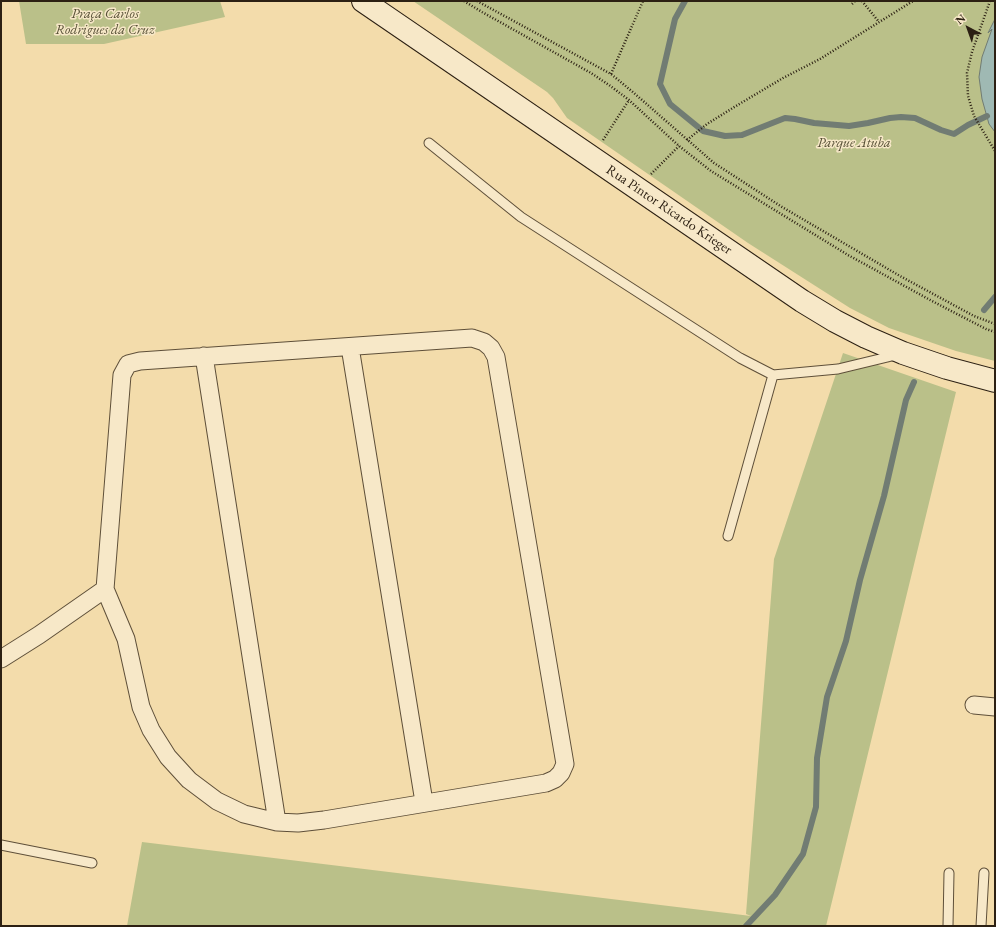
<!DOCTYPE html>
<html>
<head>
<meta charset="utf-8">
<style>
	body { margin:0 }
	#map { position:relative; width:996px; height:927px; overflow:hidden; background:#f3dcab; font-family:"EB Garamond",serif }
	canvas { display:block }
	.frame { position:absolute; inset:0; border:2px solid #2c2013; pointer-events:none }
	.north { position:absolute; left:948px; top:8px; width:40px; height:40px; -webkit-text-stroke:3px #f7e8c8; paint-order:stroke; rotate:319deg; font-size:11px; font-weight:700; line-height:16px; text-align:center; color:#2c2013 }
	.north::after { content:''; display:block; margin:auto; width:14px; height:18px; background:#2c2013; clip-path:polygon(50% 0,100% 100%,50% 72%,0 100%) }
</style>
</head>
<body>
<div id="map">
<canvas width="996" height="927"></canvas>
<div class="frame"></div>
<div class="north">N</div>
</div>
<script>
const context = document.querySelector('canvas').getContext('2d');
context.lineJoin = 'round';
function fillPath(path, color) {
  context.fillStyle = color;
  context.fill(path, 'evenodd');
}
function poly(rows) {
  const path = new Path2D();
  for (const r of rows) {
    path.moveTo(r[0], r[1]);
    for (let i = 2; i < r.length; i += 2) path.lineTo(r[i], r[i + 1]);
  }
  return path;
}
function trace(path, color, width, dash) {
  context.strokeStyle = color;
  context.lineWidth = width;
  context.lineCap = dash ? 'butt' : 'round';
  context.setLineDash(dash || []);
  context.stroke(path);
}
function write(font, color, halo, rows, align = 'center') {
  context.font = font + ' "EB Garamond",serif';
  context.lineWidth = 3;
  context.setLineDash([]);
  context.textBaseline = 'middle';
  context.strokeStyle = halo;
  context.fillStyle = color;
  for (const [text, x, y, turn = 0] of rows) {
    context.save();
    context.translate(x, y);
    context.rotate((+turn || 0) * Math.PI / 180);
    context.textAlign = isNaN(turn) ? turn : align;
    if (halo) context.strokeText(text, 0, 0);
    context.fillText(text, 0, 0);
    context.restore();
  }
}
fillPath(poly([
	[19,1,220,1,225,17,104,44,26,44],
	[413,1,995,1,995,361,956,351,889,328,850,308,748,243,567,118,553,98,547,92],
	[843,353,956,392,826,926,127,926,142,842,751,916,746,914,774,559]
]), '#bac089');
const water = poly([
	[995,19,995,132,989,124,982,99,979,77,982,57,992,29,988,33,995,19]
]);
fillPath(water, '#9fb9b3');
trace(water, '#717c73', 1);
trace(poly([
	[685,1,675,19,660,84,670,104,703,131,725,136,742,135,785,118,795,119,814,123,849,126,868,123,890,118,901,117,915,118,941,130,954,134,968,125,987,116],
	[984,310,995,297],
	[746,926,775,895,803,854,816,807,817,758,827,697,846,641,860,580,884,496,906,400,914,382]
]), '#717c73', 6);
const lane = poly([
	[429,143,521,217,740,358,773,375,838,369,896,355],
	[728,536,773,375],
	[1,845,92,863],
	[948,926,949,873],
	[981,926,984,873]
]);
const street = poly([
	[472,338,484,342,491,348,496,357,565,764,561,773,555,779,546,783,324,820,298,823,277,822,244,814,217,801,189,780,168,757,151,730,141,707,126,639,105,589,122,375,128,364,140,361,472,338],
	[350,347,424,802],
	[204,356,277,822],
	[1,659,39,635,105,589],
	[974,705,995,707]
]);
const secondary = poly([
	[363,1,802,301,835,321,866,337,903,353,947,368,995,381]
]);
trace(lane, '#5e4f39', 11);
trace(street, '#5e4f39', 19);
trace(secondary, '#2c2013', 24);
trace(poly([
	[464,1,482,12,591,73,609,85,629,100,679,146,711,171,848,255,932,301,986,329,995,332],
	[477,1,611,74,634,93,714,163,782,207,900,276,974,316,995,324],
	[862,1,879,22],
	[990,1,972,52,967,73,968,96,974,116,995,151],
	[852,4,855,1],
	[611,74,643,1],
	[603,140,629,100],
	[687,140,707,124,736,106,783,78,820,59,913,1],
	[651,174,679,146]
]), '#2c2013', 2.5, [1, 2]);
trace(lane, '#f7e8c8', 9);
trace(street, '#f7e8c8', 17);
trace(secondary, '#f7e8c8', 22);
write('italic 14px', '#575036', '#f7e8c8', [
	["Praça Carlos",105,14],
	["Rodrigues da Cruz",105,30],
	["Parque Atuba",854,143]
]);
write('14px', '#2c2013', '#f7e8c8', [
	["Rua Pintor Ricardo Krieger",669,210,34]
]);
</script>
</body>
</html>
